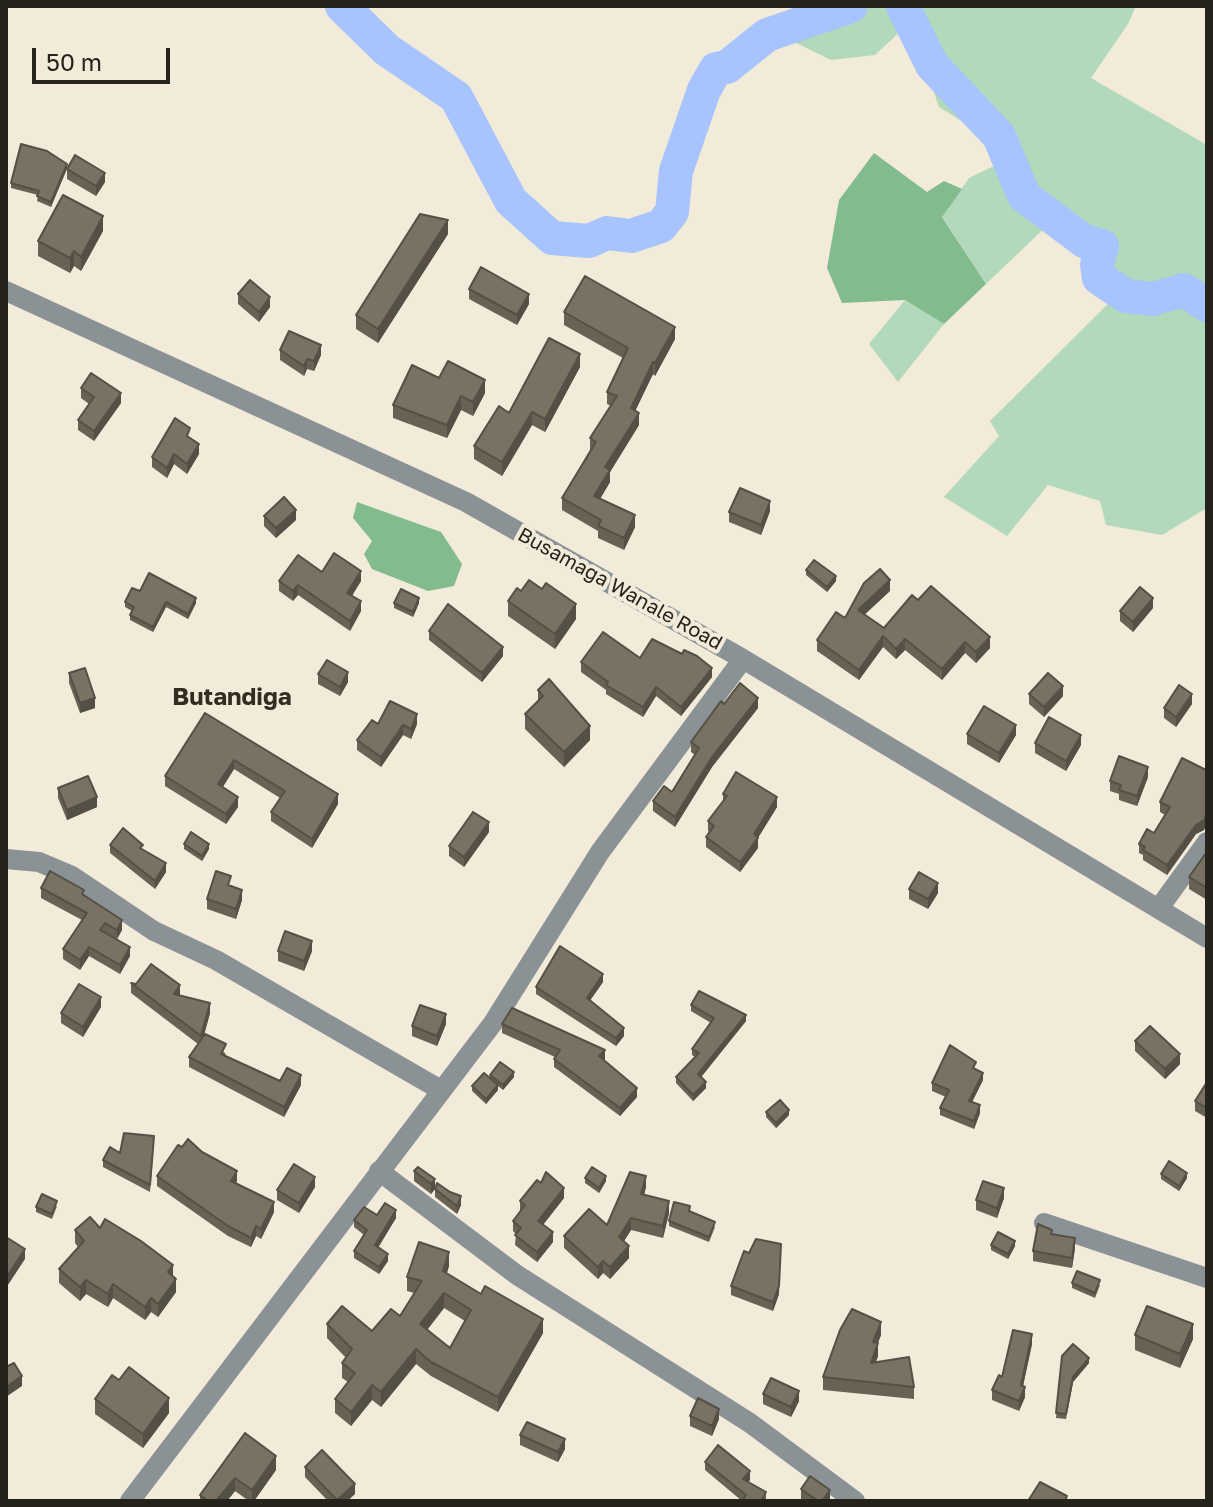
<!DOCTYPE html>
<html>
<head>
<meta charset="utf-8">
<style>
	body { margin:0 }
	#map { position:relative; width:1213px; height:1507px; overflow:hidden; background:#f3ebd9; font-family:"Golos Text",sans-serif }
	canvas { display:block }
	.frame { position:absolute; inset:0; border:8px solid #26231d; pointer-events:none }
	.scale { position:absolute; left:32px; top:48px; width:138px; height:36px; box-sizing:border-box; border:4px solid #26231d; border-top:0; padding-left:10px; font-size:24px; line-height:28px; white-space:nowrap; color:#26231d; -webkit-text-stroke:6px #f3ebd9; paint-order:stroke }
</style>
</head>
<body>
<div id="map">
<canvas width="1213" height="1507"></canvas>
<div class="frame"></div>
<div class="scale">50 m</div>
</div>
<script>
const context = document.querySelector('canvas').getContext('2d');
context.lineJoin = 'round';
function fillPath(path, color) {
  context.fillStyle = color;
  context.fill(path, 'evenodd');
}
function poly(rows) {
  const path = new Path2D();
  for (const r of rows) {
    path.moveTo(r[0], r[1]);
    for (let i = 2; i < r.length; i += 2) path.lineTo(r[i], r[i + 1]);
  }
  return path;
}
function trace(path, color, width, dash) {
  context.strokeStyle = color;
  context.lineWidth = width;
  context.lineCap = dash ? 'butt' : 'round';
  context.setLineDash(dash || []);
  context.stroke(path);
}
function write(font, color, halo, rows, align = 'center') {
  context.font = font + ' "Golos Text",sans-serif';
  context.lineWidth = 8;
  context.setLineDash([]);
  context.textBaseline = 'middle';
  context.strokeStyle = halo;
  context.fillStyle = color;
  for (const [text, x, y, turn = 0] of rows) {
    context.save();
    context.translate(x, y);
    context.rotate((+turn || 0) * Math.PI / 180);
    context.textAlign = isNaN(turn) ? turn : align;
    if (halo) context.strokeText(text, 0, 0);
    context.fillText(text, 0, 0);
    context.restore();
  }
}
fillPath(poly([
	[819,6,1136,6,1128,24,1091,78,1207,145,1207,508,1162,535,1106,525,1100,501,1048,485,1007,536,944,497,999,436,990,421,1107,305,1114,288,1099,278,1095,252,1054,219,986,284,942,216,969,178,1000,163,979,132,939,107,924,63,903,29,875,55,831,60,794,42],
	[905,300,944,324,898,382,869,344]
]), '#b3d9bb');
fillPath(poly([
	[874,153,927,192,944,181,962,189,942,217,986,284,944,324,905,300,842,303,827,268,839,200],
	[357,502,441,532,462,564,454,586,428,591,372,569,364,554,372,541,353,518]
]), '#81bb8e');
trace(poly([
	[342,6,387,50,456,97,511,201,552,238,589,241,607,233,631,236,661,226,672,212,676,171,704,90,716,69,727,67,767,35,851,6],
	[903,6,932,65,999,136,1024,196,1084,241,1102,246,1097,264,1099,278,1126,296,1153,299,1184,290,1207,305]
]), '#a7c4fe', 34);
trace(poly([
	[6,291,466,502,743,659,1207,938],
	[6,859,39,862,72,876,154,931,216,960,439,1089],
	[1159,908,1207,842],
	[379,1171,517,1275,750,1423,855,1501],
	[1044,1223,1207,1278],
	[130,1501,493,1023,600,852,743,659]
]), '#8a9296', 20);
fillPath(poly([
	[67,164,51,207,37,201,38,195,11,188,11,183],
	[67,169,105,182,96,196,67,179],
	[103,231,81,271,74,266,70,273,38,256,38,241],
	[448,234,378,343,356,329,356,315],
	[469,289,529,304,517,325,469,299],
	[238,294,270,307,259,322,238,304],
	[564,312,675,339,655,376,653,374,635,410,639,425,610,472,610,482,600,499,635,527,624,550,598,538,598,531,562,510,562,498,590,450,590,438,611,406,607,404,607,392,623,358,564,325],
	[280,350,321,355,314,371,307,369,304,376,280,360],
	[580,367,545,432,532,425,502,476,474,459,474,446,509,413],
	[439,378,485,393,473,416,461,410,447,438,393,418,393,405],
	[81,388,121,403,94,441,78,430,78,420,89,404,81,398],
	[190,438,199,454,187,474,174,464,167,478,152,467,152,457],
	[770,511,761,535,729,522,729,512],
	[264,516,296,520,276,538,264,526],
	[806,570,836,581,827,592,806,575],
	[322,572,361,581,352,596,361,611,350,631,298,595,293,601,279,591,279,581],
	[140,591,196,603,188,619,166,607,153,632,130,620,130,615,132,611,125,607,125,602],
	[890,591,864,614,884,628,918,600,990,648,976,663,965,653,942,680,905,650,896,659,883,647,859,680,817,651,817,640,845,618],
	[508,601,576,619,555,649,508,616],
	[394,603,419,603,413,617,394,608],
	[1153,608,1133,632,1120,621,1120,611],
	[429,631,503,656,482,682,429,640],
	[640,658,712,677,681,716,656,696,643,717,606,694,606,690,581,672,581,662],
	[69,673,95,708,80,713,69,683],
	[318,674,348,682,340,696,318,684],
	[538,690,590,740,564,767,525,729,525,714,538,701],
	[1029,694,1063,696,1044,717,1029,704],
	[724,704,758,708,712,767,675,827,653,811,653,801,672,792,695,755,691,752,691,742],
	[1192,704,1176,727,1164,718,1164,708],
	[205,713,338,804,312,848,271,821,271,812,280,798,234,769,223,787,238,807,226,824,165,786,165,776],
	[378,724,417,724,411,739,403,735,381,767,357,750,357,740],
	[967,734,1016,735,999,763,967,744],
	[1035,743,1081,745,1066,771,1035,753],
	[1182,758,1204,830,1196,834,1167,875,1143,860,1143,855,1139,853,1139,844,1154,833,1165,815,1160,812,1160,802],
	[1148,777,1137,806,1119,800,1119,794,1110,791,1110,781],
	[58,788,97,807,67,820,58,798],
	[723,794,777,807,758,838,758,848,740,872,706,847,706,837,709,832,708,831,708,821,723,801],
	[489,832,464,867,449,856,449,846],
	[184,844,209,849,202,861,184,849],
	[110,845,143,850,166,872,155,889,110,853],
	[1207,854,1207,900,1189,889,1189,877],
	[41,888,84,895,122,930,117,939,130,956,120,974,89,956,80,970,63,959,63,949,82,920,41,898],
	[909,889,938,893,928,909,909,899],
	[207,899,242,900,236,919,207,909],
	[278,951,312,951,304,971,278,961],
	[603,982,590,1000,624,1036,616,1046,536,994,536,987],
	[131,983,180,996,210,1013,204,1035,226,1054,225,1055,280,1081,301,1085,284,1117,189,1067,189,1057,198,1044,131,993],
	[691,1005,746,1021,701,1077,706,1088,693,1101,676,1083,676,1077,695,1057,692,1055,692,1049,711,1023,691,1011],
	[101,1007,83,1037,61,1023,61,1013],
	[446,1024,437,1046,412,1036,412,1026],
	[502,1024,605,1059,604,1060,637,1097,620,1116,554,1067,554,1059,555,1057,502,1033],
	[1135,1041,1180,1064,1165,1079,1135,1051],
	[976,1069,983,1080,972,1102,980,1113,974,1129,940,1115,940,1108,946,1097,932,1091,932,1083],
	[490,1075,514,1077,503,1090,498,1086,498,1090,486,1104,472,1091,472,1086,490,1077],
	[1207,1082,1207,1118,1195,1111,1195,1101],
	[766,1112,789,1115,776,1128,766,1117],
	[154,1143,150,1192,103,1167,103,1160,120,1153],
	[182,1147,202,1152,237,1181,236,1183,274,1212,261,1239,256,1236,251,1247,228,1236,157,1186,157,1176],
	[414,1171,435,1179,435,1189,431,1194,414,1181],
	[1161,1174,1187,1178,1179,1191,1161,1179],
	[585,1178,606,1181,599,1193,585,1183],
	[315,1187,299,1213,277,1200,277,1190],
	[646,1187,644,1195,669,1213,663,1238,631,1230,624,1241,629,1258,610,1279,603,1273,598,1279,564,1248,564,1236,607,1225],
	[435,1189,461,1205,457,1214,435,1197],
	[564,1198,543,1225,553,1242,537,1262,515,1245,516,1234,513,1231,513,1221,520,1212,520,1201],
	[1004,1198,997,1218,976,1210,976,1200],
	[57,1206,52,1219,36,1212,36,1207],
	[690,1212,715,1227,709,1242,669,1226,669,1221],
	[377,1215,396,1218,378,1247,388,1261,379,1274,354,1258,354,1251,364,1235,354,1227,354,1220],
	[100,1228,173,1276,176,1292,158,1317,151,1312,145,1320,113,1298,108,1307,86,1294,80,1301,59,1283,59,1269,78,1247,75,1243,75,1230],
	[1052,1234,1075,1248,1072,1268,1033,1261,1033,1251],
	[991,1245,1015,1246,1008,1259,991,1250],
	[449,1266,447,1273,543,1333,498,1412,431,1376,416,1364,381,1407,372,1400,351,1426,335,1413,335,1399,348,1382,342,1378,342,1363,346,1358,327,1338,327,1324,372,1331,400,1316,414,1293,407,1291,407,1277],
	[444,1308,465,1321,450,1348,427,1330],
	[1072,1283,1100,1285,1095,1298,1072,1288],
	[731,1286,779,1294,773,1311,731,1295],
	[881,1335,878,1343,878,1356,876,1362,914,1387,914,1399,823,1390,823,1377],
	[1135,1335,1193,1339,1180,1368,1135,1350],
	[1032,1344,1023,1386,1025,1397,1019,1411,992,1400,992,1390],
	[1062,1356,1089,1363,1073,1382,1066,1419,1056,1418],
	[763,1394,799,1401,791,1417,763,1404],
	[95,1399,169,1413,143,1448,95,1414],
	[690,1416,719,1419,712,1436,690,1426],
	[245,1433,276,1470,254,1501,249,1501,235,1491,227,1501,200,1501,200,1495],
	[520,1435,565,1449,558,1462,520,1445],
	[705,1462,750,1480,748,1482,766,1492,766,1501,742,1501,705,1470],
	[305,1467,355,1494,347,1501,328,1501,305,1477],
	[801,1489,830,1500,829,1501,804,1501,801,1499]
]), '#686254');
fillPath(poly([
	[67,164,67,169,51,207,51,202],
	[105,173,105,182,96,196,96,186],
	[103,216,103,231,81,271,81,257],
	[448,220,448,234,378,343,378,329],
	[74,251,74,266,70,273,70,258],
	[529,294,529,304,517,325,517,315],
	[270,297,270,307,259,322,259,312],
	[675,327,675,339,655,376,655,363],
	[321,345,321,355,314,371,314,361],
	[580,354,580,367,545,432,545,419],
	[307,359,307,369,304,376,304,366],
	[653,362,653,374,631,420,631,408],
	[485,380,485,393,473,416,473,402],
	[121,393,121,403,94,441,94,431],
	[461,396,461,410,447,438,447,425],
	[532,412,532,425,502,476,502,462],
	[639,413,639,425,610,472,610,482,594,509,594,496,605,467],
	[199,444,199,454,187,474,187,464],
	[174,454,174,464,167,478,167,468],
	[770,501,770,511,761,535,761,525],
	[296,510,296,520,276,538,276,528],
	[635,515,635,527,624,550,624,538],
	[361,571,361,581,347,603,347,593],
	[836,576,836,581,827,592,827,587],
	[890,580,890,591,858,621,858,610],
	[298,585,298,595,293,601,293,591],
	[196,598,196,603,188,619,188,614],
	[419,598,419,603,413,617,413,612],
	[1153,598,1153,608,1133,632,1133,622],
	[361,601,361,611,350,631,350,621],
	[166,602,166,607,153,632,153,627],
	[576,604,576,619,555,649,555,634],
	[883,636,883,647,859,680,859,670],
	[990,637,990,648,976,663,976,652],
	[905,639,905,650,896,659,896,649],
	[965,642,965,653,942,680,942,669],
	[503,647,503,656,482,682,482,673],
	[712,668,712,677,681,716,681,707],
	[348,672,348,682,340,696,340,687],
	[1063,686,1063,696,1044,717,1044,707],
	[656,687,656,696,643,717,643,707],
	[1192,694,1192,704,1176,727,1176,717],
	[95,698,95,708,80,713,80,703],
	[758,698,758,708,712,767,675,827,675,817,712,757],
	[417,714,417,724,411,739,411,729],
	[403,725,403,735,381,767,381,757],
	[1016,725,1016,735,999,763,999,753],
	[590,726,590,740,564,767,564,752],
	[1081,735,1081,745,1066,771,1066,761],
	[234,760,234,769,218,794,218,784],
	[1148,767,1148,777,1137,806,1137,796],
	[338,794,338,804,312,848,312,839],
	[97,797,97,807,67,820,67,810],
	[238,797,238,807,226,824,226,814],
	[777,797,777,807,757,839,758,838,758,848,740,872,740,862,754,834],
	[1207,814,1207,824,1204,830,1196,834,1167,875,1167,865,1196,825],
	[489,822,489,832,464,867,464,857],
	[209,844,209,849,202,861,202,856],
	[166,863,166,872,155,889,155,881],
	[938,883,938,893,928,909,928,899],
	[242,890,242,900,236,919,236,909],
	[122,920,122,930,117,939,117,930],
	[312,941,312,951,304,971,304,961],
	[89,947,89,956,80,970,80,960],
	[130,947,130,956,120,974,120,965],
	[603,974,603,982,587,1005,587,998],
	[180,985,180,995,174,994],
	[101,997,101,1007,83,1037,83,1027],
	[210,1003,210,1013,201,1046,201,1036],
	[446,1014,446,1024,437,1046,437,1036],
	[746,1015,746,1021,698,1081,698,1074],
	[624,1028,624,1036,616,1046,616,1038],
	[605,1050,605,1059,599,1065,599,1056],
	[1180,1054,1180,1064,1165,1079,1165,1069],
	[514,1072,514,1077,503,1090,503,1085],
	[983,1073,983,1080,969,1108,969,1101],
	[301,1075,301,1085,284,1117,284,1107],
	[706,1082,706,1088,693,1101,693,1095],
	[498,1085,498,1090,486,1104,486,1099],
	[637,1088,637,1097,620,1116,620,1108],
	[980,1105,980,1113,974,1129,974,1121],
	[789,1110,789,1115,776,1128,776,1123],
	[237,1171,237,1181,231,1191,231,1181],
	[1187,1173,1187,1178,1179,1191,1179,1186],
	[606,1176,606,1181,599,1193,599,1188],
	[646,1176,646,1187,641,1206,641,1194],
	[315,1177,315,1187,299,1213,299,1203],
	[435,1179,435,1189,431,1194,431,1184],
	[564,1188,564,1198,538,1231,538,1221],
	[1004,1188,1004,1198,997,1218,997,1208],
	[461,1196,461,1205,457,1214,457,1206],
	[669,1201,669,1213,663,1238,663,1226],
	[274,1202,274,1212,261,1239,261,1229],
	[396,1210,396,1218,375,1253,375,1245],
	[631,1218,631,1230,619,1249,619,1237],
	[256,1226,256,1236,251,1247,251,1238],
	[553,1232,553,1242,537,1262,537,1252],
	[1075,1238,1075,1248,1072,1268,1072,1258],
	[1015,1241,1015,1246,1008,1259,1008,1254],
	[781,1244,779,1294,773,1311,773,1302],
	[629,1246,629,1258,610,1279,610,1267],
	[25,1249,25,1259,6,1288,6,1278],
	[449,1252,449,1266,443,1285,443,1271],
	[388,1254,388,1261,379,1274,379,1267],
	[603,1261,603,1273,598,1279,598,1267],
	[173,1265,173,1278,168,1272],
	[176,1279,176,1292,158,1317,158,1304],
	[86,1280,86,1294,80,1301,80,1287],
	[113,1284,113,1298,108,1307,108,1294],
	[444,1293,444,1308,420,1339,420,1324],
	[151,1298,151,1312,145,1320,145,1307],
	[543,1319,543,1333,498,1412,498,1397],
	[881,1322,881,1335,873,1354,873,1342],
	[1193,1324,1193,1339,1180,1368,1180,1354],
	[1032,1334,1032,1344,1021,1395,1021,1385],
	[878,1343,878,1356,871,1375,871,1363],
	[416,1349,416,1364,381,1407,381,1392],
	[1089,1358,1089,1363,1073,1382,1066,1419,1073,1377],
	[22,1376,22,1386,6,1397,6,1387],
	[372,1385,372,1400,351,1426,351,1412],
	[1025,1387,1025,1397,1019,1411,1019,1401],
	[799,1391,799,1401,791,1417,791,1407],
	[169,1398,169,1413,143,1448,143,1434],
	[719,1409,719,1419,712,1436,712,1426],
	[565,1439,565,1449,558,1462,558,1452],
	[276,1456,276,1470,254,1501,252,1501,252,1490],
	[750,1471,750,1480,743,1488,743,1479],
	[235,1478,235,1491,227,1501,216,1501],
	[355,1484,355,1494,347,1501,337,1501],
	[830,1490,830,1500,822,1501]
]), '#555045');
const building = poly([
	[21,144,47,151,67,164,51,202,37,196,39,191,11,183,21,144],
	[75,155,105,173,96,186,67,169,75,155],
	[63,195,103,216,81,257,74,251,70,258,38,241,63,195],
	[420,214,448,220,378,329,356,315,420,214],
	[481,267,529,294,517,315,469,289,481,267],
	[585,276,675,327,655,363,653,362,631,408,639,413,605,467,610,470,594,496,635,515,624,538,598,526,601,520,562,498,596,442,590,438,617,396,607,392,628,348,564,312,585,276],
	[250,280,270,297,259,312,238,294,250,280],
	[289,331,321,345,314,361,307,359,304,366,280,350,289,331],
	[549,338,580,354,545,419,532,412,502,462,474,446,499,406,509,413,549,338],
	[448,361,485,380,473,402,461,396,447,425,393,405,412,365,439,378,448,361],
	[91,373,121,393,94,431,78,420,94,397,81,388,91,373],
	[175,418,190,428,187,436,199,444,187,464,174,454,167,468,152,457,175,418],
	[740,488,770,501,761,525,729,512,740,488],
	[284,497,296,510,276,528,264,516,284,497],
	[334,553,361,571,347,593,361,601,350,621,298,585,293,591,279,581,298,555,322,572,334,553],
	[814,560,836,576,827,587,806,570,814,560],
	[880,569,890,580,858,610,884,628,912,595,918,600,931,586,990,637,976,652,965,642,942,669,905,639,896,649,883,636,859,670,817,640,836,612,845,618,864,583,880,569],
	[149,573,196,598,188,614,166,602,153,627,130,615,134,607,125,602,132,588,140,591,149,573],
	[529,580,542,589,546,583,576,604,555,634,508,601,517,588,521,591,529,580],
	[1140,587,1153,598,1133,622,1120,611,1140,587],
	[401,589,419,598,413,612,394,603,401,589],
	[448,604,503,647,482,673,429,631,448,604],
	[603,632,640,658,652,639,682,654,684,650,697,656,712,668,681,707,656,687,643,707,606,685,608,682,581,662,603,632],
	[327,660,348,672,340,687,318,674,327,660],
	[85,668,95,698,80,703,69,673,85,668],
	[1048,673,1063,686,1044,707,1029,694,1048,673],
	[549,679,590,726,564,752,525,714,543,696,538,690,549,679],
	[740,683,758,698,712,757,675,817,653,801,664,786,672,792,699,748,691,742,721,701,724,704,740,683],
	[1179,685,1192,694,1176,717,1164,708,1179,685],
	[390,701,417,714,411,729,403,725,381,757,357,740,372,720,378,724,390,701],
	[984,706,1016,725,999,753,967,734,984,706],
	[205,713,338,794,312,839,271,812,285,791,234,760,218,784,238,797,226,814,165,776,205,713],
	[1049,717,1081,735,1066,761,1035,743,1049,717],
	[1119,756,1148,767,1137,796,1119,790,1121,785,1110,781,1119,756],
	[1182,758,1206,770,1207,769,1207,814,1204,820,1196,825,1167,865,1143,850,1145,847,1139,844,1147,829,1154,833,1170,807,1160,802,1182,758],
	[736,772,777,797,754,834,758,838,740,862,706,837,714,826,708,821,727,796,723,794,736,772],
	[88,776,97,797,67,810,58,788,88,776],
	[473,812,489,822,464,857,449,846,473,812],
	[123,828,143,845,140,848,166,863,155,881,110,845,123,828],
	[191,832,209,844,202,856,184,844,191,832],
	[1206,853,1207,854,1207,888,1189,877,1206,853],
	[50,871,84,890,82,894,122,920,117,930,105,923,100,930,130,947,120,965,89,947,80,960,63,949,87,913,41,888,50,871],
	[216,871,231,876,228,885,242,890,236,909,207,899,216,871],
	[919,872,938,883,928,899,909,889,919,872],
	[285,931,312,941,304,961,278,951,285,931],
	[560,946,603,974,587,998,624,1028,616,1038,536,987,560,946],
	[151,964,180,985,174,994,210,1003,201,1036,131,983,136,984,151,964],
	[79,984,101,997,83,1027,61,1013,79,984],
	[699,991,746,1015,698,1074,706,1082,693,1095,676,1077,699,1053,692,1049,714,1018,691,1005,699,991],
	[420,1005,446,1014,437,1036,412,1026,420,1005],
	[512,1008,605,1050,599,1056,637,1088,620,1108,554,1059,560,1050,502,1024,512,1008],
	[1150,1026,1180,1054,1165,1069,1135,1041,1150,1026],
	[205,1034,226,1044,221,1054,280,1081,287,1068,301,1075,284,1107,189,1057,205,1034],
	[950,1045,976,1062,973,1068,983,1073,969,1101,980,1105,974,1121,940,1108,949,1090,932,1083,950,1045],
	[500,1062,514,1072,503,1085,490,1075,500,1062],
	[484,1073,498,1085,486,1099,472,1086,484,1073],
	[1207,1082,1207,1108,1195,1101,1207,1082],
	[780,1100,789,1110,776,1123,766,1112,780,1100],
	[124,1133,154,1136,150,1185,103,1160,110,1147,120,1153,124,1133],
	[188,1139,202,1152,237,1171,231,1181,274,1202,261,1229,256,1226,251,1238,228,1226,157,1176,178,1145,182,1147,188,1139],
	[1169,1161,1187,1173,1179,1186,1161,1174,1169,1161],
	[294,1164,315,1177,299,1203,277,1190,294,1164],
	[418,1167,435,1179,431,1184,414,1171,418,1167],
	[592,1167,606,1176,599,1188,585,1178,592,1167],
	[546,1172,564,1188,538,1221,553,1232,537,1252,515,1235,521,1228,513,1221,525,1205,520,1201,537,1180,541,1183,546,1172],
	[630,1172,646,1176,641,1194,669,1201,663,1226,631,1218,619,1237,629,1246,610,1267,603,1261,598,1267,564,1236,589,1209,607,1225,630,1172],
	[983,1181,1004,1188,997,1208,976,1200,983,1181],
	[437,1183,450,1192,461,1196,457,1206,435,1189,437,1183],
	[42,1194,57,1201,52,1214,36,1207,42,1194],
	[674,1202,690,1206,689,1211,715,1222,709,1237,669,1221,674,1202],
	[385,1203,396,1210,375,1245,388,1254,379,1267,354,1251,367,1230,354,1220,364,1207,377,1215,385,1203],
	[90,1217,100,1228,105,1219,141,1241,173,1265,168,1272,176,1279,158,1304,151,1298,145,1307,113,1284,108,1294,86,1280,80,1287,59,1269,84,1241,75,1230,90,1217],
	[1038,1224,1052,1230,1051,1234,1075,1238,1072,1258,1033,1251,1038,1224],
	[998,1232,1015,1241,1008,1254,991,1245,998,1232],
	[6,1237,25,1249,6,1278,6,1237],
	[756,1239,781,1244,779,1286,773,1302,731,1286,744,1251,749,1253,756,1239],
	[419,1242,449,1252,443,1271,481,1294,485,1286,543,1319,498,1397,431,1362,416,1349,381,1392,372,1385,351,1412,335,1399,355,1373,342,1363,352,1349,327,1324,342,1306,372,1331,391,1309,400,1316,422,1281,407,1277,419,1242],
	[444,1293,471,1310,450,1348,420,1324,444,1293],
	[1077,1271,1100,1280,1095,1293,1072,1283,1077,1271],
	[1147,1306,1193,1324,1180,1354,1135,1335,1147,1306],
	[852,1309,881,1322,873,1342,878,1343,871,1363,909,1357,914,1387,823,1377,840,1330,852,1309],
	[1013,1330,1032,1334,1021,1385,1025,1387,1019,1401,992,1390,999,1375,1002,1377,1013,1330],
	[1073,1344,1089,1358,1073,1377,1066,1414,1056,1413,1062,1356,1073,1344],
	[14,1363,22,1376,6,1387,6,1367,14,1363],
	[129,1367,169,1398,143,1434,95,1399,112,1375,119,1380,129,1367],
	[771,1378,799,1391,791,1407,763,1394,771,1378],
	[698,1398,719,1409,712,1426,690,1416,698,1398],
	[527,1422,565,1439,558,1452,520,1435,527,1422],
	[245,1433,276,1456,252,1490,235,1478,216,1501,208,1501,200,1495,245,1433],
	[718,1445,750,1471,743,1479,766,1492,761,1501,742,1501,746,1495,705,1462,718,1445],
	[322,1450,355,1484,337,1500,305,1467,322,1450],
	[810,1476,830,1490,822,1501,818,1501,801,1489,810,1476],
	[1040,1482,1067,1496,1065,1501,1028,1501,1040,1482]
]);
fillPath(building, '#797262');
trace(building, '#555045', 2);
write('20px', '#26231d', '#f3ebd9', [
	["Busamaga Wanale Road",620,589,29]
]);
write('bold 24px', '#332d1f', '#f3ebd9', [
	["Butandiga",232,697]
]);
</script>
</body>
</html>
